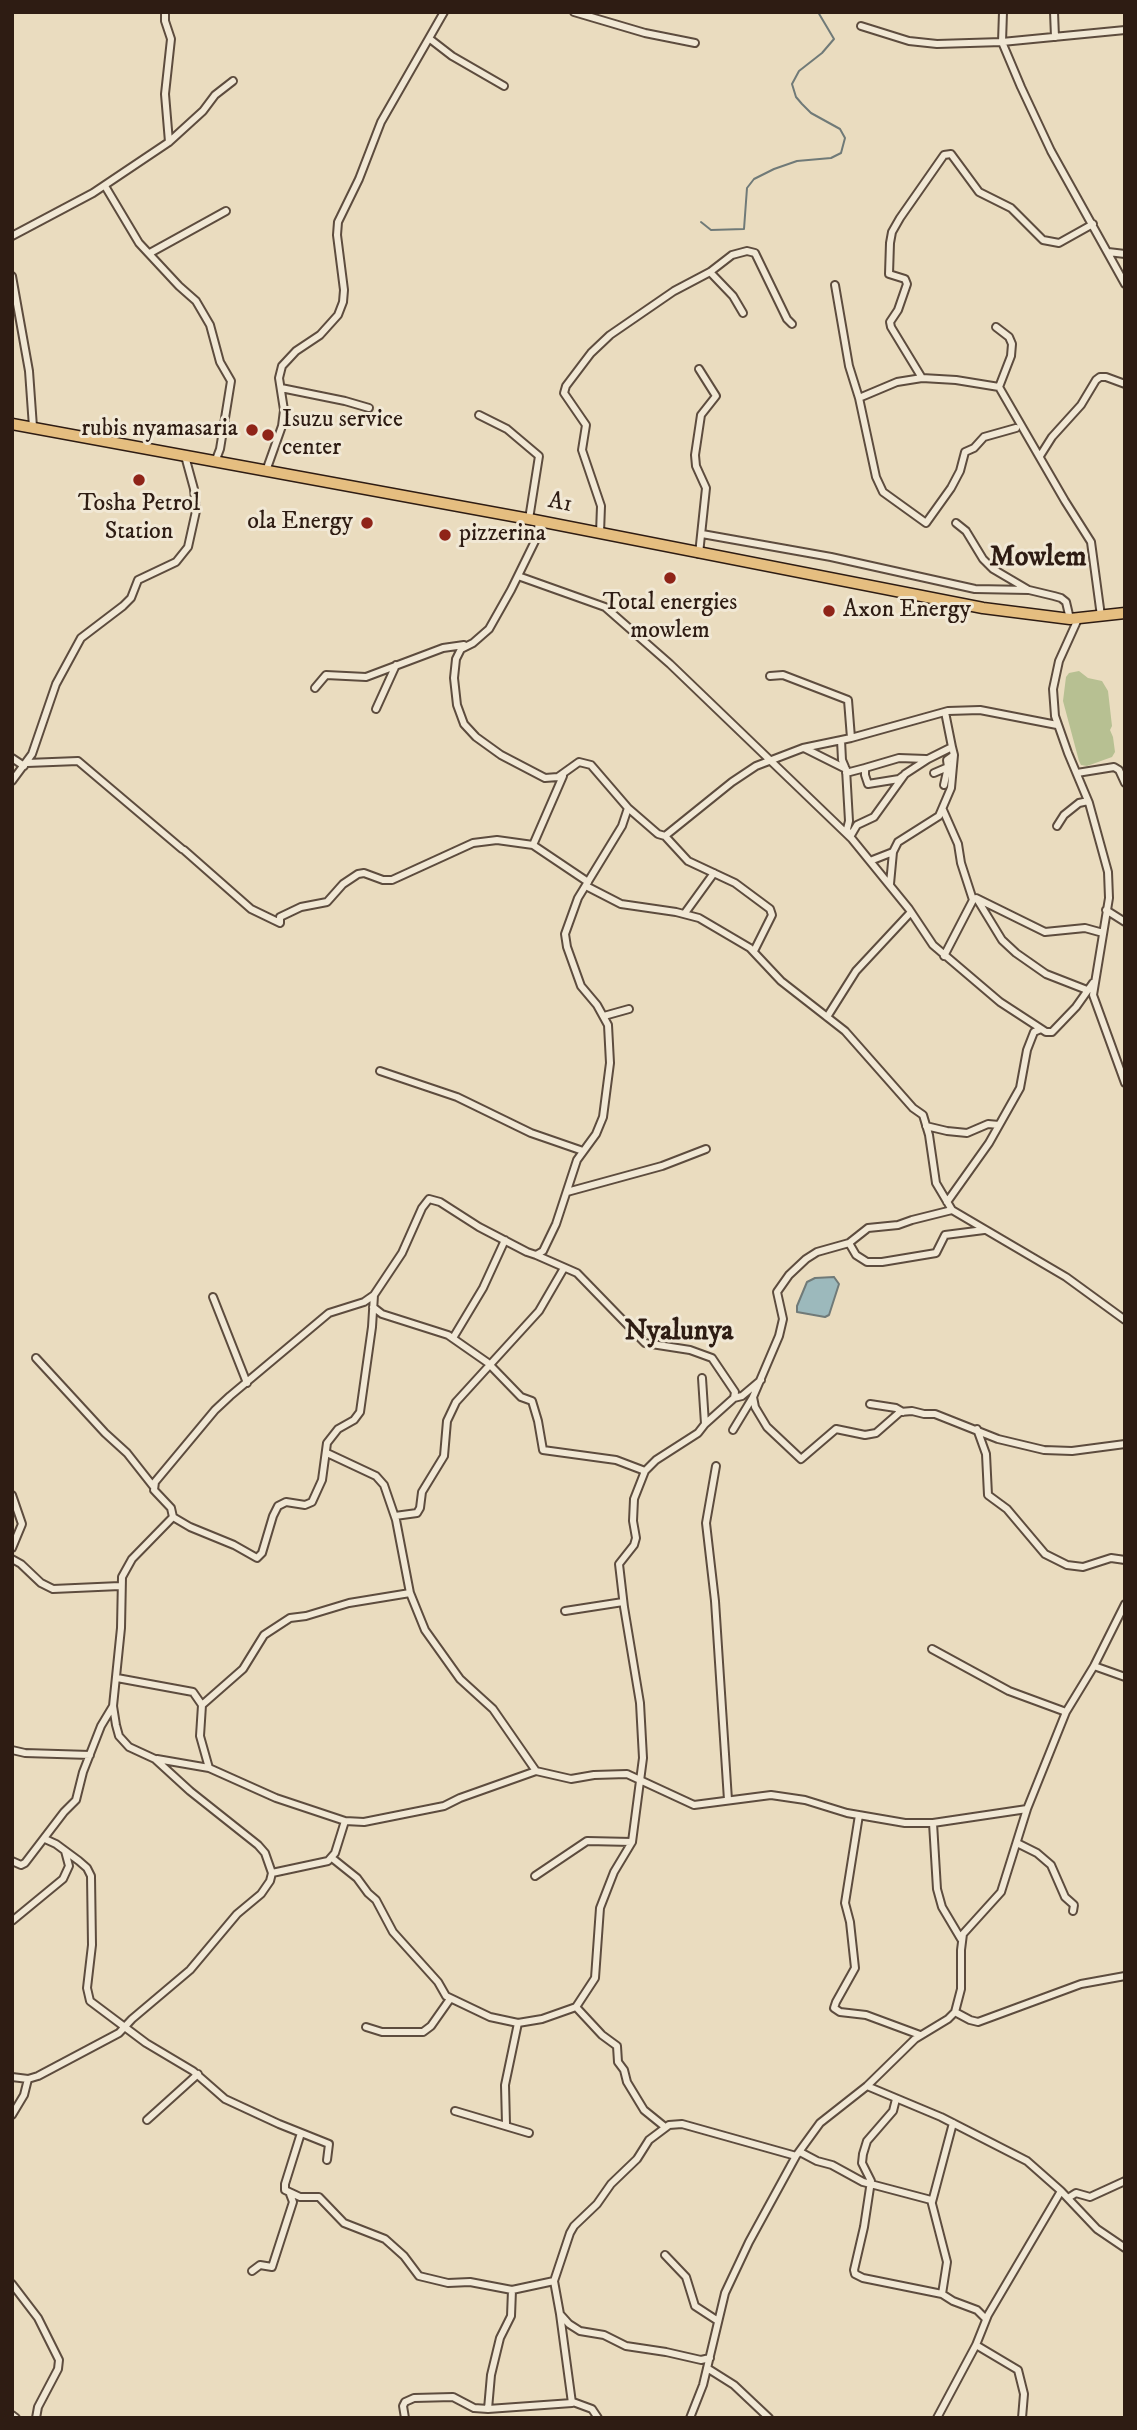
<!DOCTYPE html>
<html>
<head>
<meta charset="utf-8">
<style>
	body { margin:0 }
	#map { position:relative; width:1137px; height:2430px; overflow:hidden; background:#eadcbf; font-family:"IM FELL DW Pica",serif }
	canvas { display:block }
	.frame { position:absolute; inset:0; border:14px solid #2e1c13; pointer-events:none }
</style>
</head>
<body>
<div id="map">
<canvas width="1137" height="2430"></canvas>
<div class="frame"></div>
</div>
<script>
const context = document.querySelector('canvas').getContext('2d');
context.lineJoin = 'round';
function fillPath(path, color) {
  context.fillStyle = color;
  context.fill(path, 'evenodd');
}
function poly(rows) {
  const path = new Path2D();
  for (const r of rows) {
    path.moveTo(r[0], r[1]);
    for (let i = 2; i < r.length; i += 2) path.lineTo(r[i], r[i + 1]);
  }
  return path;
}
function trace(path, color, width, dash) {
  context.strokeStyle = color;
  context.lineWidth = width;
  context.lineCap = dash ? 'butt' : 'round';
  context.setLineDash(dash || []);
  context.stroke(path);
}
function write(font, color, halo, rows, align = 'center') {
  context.font = font + ' "IM FELL DW Pica",serif';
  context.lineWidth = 6;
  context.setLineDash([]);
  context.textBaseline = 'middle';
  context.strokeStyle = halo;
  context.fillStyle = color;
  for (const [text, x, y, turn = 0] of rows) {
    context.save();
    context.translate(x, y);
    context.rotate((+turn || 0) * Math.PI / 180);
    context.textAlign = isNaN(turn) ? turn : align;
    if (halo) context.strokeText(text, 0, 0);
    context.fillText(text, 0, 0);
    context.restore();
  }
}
fillPath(poly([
	[1079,671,1088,678,1102,681,1108,691,1112,726,1110,730,1113,737,1115,752,1112,757,1087,766,1081,765,1079,761,1063,701,1066,677,1069,673]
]), '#b7c092');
const water = poly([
	[834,1277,839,1284,829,1315,825,1317,797,1312,797,1306,807,1282,815,1278,834,1277]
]);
fillPath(water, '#9cb9bc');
trace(water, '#707a78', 2);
trace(poly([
	[701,222,711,230,744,229,747,188,754,179,774,169,797,161,831,158,841,153,845,138,840,129,811,113,802,104,796,97,792,84,799,71,822,53,834,39,818,12]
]), '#707a78', 2);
const minor = poly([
	[165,12,165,21,171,39,165,94,169,142],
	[574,12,645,33,695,43],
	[1003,12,1002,42,1021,87,1051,151,1125,284],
	[1054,12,1055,37],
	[861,26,909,41,937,44,1002,42,1125,30],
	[430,39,452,56,504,86],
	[105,186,139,243,179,286,196,301,210,325,220,362,231,381,220,449,215,462],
	[12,236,93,193,169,142,203,111,215,95,233,81],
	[1108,252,1125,254],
	[150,253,226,211],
	[710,272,733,296,743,313],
	[12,276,29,371,33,427],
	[835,285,849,366,859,398,876,477,883,492,926,523,951,488,960,471,965,452,974,448,984,437,1016,428],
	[996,327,1009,337,1012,344,1011,356,999,387],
	[699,369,716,396,701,415,695,455,696,466,706,488,699,554],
	[922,378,891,327,890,322,898,310,907,284,905,279,889,274,890,243,892,232,900,218,944,155,951,154,979,192,1011,208,1043,240,1059,243,1093,224],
	[281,388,345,401,369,408],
	[859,398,897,382,922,378,956,380,999,387,1065,501,1091,542,1101,616],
	[479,415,507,429,539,456,529,519],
	[1040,456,1052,437,1081,405,1096,380,1100,377,1106,377,1125,384],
	[266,471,282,426,284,410,279,378,282,366,296,351,320,335,338,315,343,302,344,290,337,235,338,222,359,179,381,122,444,12],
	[956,523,966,531,983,559,993,569,1027,589],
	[600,533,601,506,582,450,586,425,564,393,566,386,591,353,610,335,674,291,710,272,732,255,747,251,755,253,787,319,792,324],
	[702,534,831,557,975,589,1029,590,1054,596,1061,598,1066,602,1070,619],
	[518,576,605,607,670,664,852,839,909,909,933,945,1000,1002,1046,1032,1052,1032,1076,1007,1093,983],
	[1078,619,1059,661,1053,689,1055,716,1068,753,1089,803,1108,872,1109,898,1093,995,1125,1083],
	[770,676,783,675,848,700,851,738],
	[315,688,326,675,366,677,443,648,464,645],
	[376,709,396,665],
	[945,712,952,747],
	[841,740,842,760,845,767],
	[804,748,846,769,849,821,847,829,850,837,857,825,874,817,905,774,928,759,952,747,954,755,947,760,948,767,934,773],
	[12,758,24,766],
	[27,763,78,761,182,849],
	[846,773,865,768],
	[1077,773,1114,767,1119,770,1125,783],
	[903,776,899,779,868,784,865,775,865,768,899,758,926,759],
	[12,781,32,754,56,684,81,638,123,606,131,598,138,580,176,562,188,547,196,511,194,489,185,456],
	[944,785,948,767],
	[628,808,658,834,665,836,732,782,756,766,803,748,851,738,948,711,980,710,1057,725],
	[943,810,958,844,961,863,973,900],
	[1057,826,1064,815,1079,803,1088,801],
	[665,836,688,861,735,883,770,909,772,915,754,951],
	[533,845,563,776],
	[184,850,251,909,280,923,280,917,301,907,327,902,343,884,358,874,364,873,383,880,392,880,473,843,497,840,533,845,588,882],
	[870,861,893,852,898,842,939,816,951,788,954,755],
	[890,884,893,852],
	[586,886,621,904,676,912,699,918,750,948,781,981,845,1031,913,1108,923,1115,929,1135,936,1183,952,1210,1066,1277,1125,1320],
	[977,899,1002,940,1016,953,1046,974,1087,990],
	[1106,910,1125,922],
	[685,913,714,873],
	[944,956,973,900,976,898,1045,932,1085,928,1103,933],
	[604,1016,629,1009],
	[827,1017,856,971,911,912],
	[380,1071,457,1097,531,1133,583,1151],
	[926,1126,947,1131,967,1133,988,1124,999,1125],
	[567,1192,662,1166,706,1149],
	[947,1202,989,1143,1020,1088,1027,1050,1034,1032,1041,1029],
	[849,1243,856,1255,867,1262,882,1262,936,1253,945,1235,984,1230],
	[536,1255,577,1273,645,1343,690,1350,712,1358,735,1392,734,1398],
	[213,1297,247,1383],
	[373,1307,382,1314,448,1335,491,1365],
	[453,1338,483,1288,505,1240],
	[36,1358,105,1433,127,1453,153,1486],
	[490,1365,521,1397,532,1401,538,1421,543,1450,616,1460,645,1471],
	[702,1378,705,1424],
	[753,1397,755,1407,767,1427,801,1459,836,1429,865,1435,876,1433,900,1412,912,1411,924,1414,935,1414,998,1439,1044,1450,1072,1451,1125,1444],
	[870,1404,896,1408,903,1412],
	[977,1429,986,1454,988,1495,1007,1509,1045,1554,1067,1565,1083,1567,1111,1558,1125,1560],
	[733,1430,753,1397,779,1336,783,1319,777,1292,789,1275,806,1259,817,1252,849,1243,868,1228,898,1225,912,1220,952,1210],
	[327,1453,376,1476,384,1485,396,1520,410,1593,425,1630,460,1679,493,1709,536,1771],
	[716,1466,706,1523,715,1601,728,1800],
	[12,1495,22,1524,12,1548],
	[395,1516,417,1513,420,1508,422,1492,444,1456,447,1421,456,1402,539,1311,564,1268],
	[173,1517,190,1527,234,1545,257,1558,262,1553,273,1516,278,1506,286,1502,305,1505,312,1502,322,1480,327,1443,338,1429,354,1420,360,1412,372,1327,374,1295],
	[12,1559,21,1564,41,1583,53,1589,120,1586],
	[565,1611,623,1602],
	[932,1649,1009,1691,1066,1712],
	[1094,1666,1125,1677],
	[117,1678,193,1692,202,1705,200,1736,209,1768],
	[202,1705,243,1669,264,1635,290,1618,306,1616,349,1603,410,1593],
	[12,1750,25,1753,90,1755],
	[157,1759,209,1768,276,1798,345,1821,364,1822,444,1806,460,1798,536,1771,571,1779,594,1775,627,1774,694,1805,771,1795,805,1800,847,1813,905,1823,933,1823,1027,1809],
	[859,1815,845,1903,850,1922,855,1968,836,2002,834,2008,840,2012,866,2015,920,2035],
	[933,1823,937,1889,942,1907,961,1939],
	[45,1839,56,1844,79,1861,87,1868,91,1876,92,1945,87,1988,90,2001,146,2043,193,2071,225,2099,279,2124,329,2144,327,2160],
	[1017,1843,1037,1853,1051,1865,1065,1897,1074,1905,1073,1911],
	[332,1858,357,1878,368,1893,376,1900,393,1932,438,1982,446,1996,490,2017,518,2023,542,2019,576,2007,595,1978,600,1908,614,1872,632,1842,643,1758,640,1703,624,1607,619,1564,634,1545,636,1538,633,1521,634,1499,645,1471,656,1460,698,1433,705,1424,734,1398,742,1396,761,1380],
	[12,1861,21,1865,25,1863,64,1812,76,1800,83,1772,101,1726,113,1706],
	[272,1873,328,1861,335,1853,345,1821],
	[535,1876,587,1841,632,1842],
	[12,1921,63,1879,69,1866,65,1851],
	[576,2007,602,2035,617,2046,618,2062,624,2070,627,2082,644,2110,665,2127],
	[955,2012,970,2020,978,2022,1081,1984,1125,1976],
	[366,2027,382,2032,423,2032,431,2026,450,1999],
	[12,2077,28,2079,38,2076,119,2033,132,2019,190,1970,237,1914,261,1894,270,1881,272,1873,265,1853,258,1845,190,1791,155,1759,129,1747,119,1736,116,1725,113,1706,121,1628,122,1577,132,1559,173,1517,171,1508,154,1490,155,1482,215,1410,230,1396,329,1313,364,1302,374,1295,402,1253,422,1208,429,1199,440,1202,479,1227,527,1252,536,1255,543,1251,556,1224,577,1160,596,1134,603,1117,610,1063,608,1025,597,1005,581,986,567,947,565,934,578,898,622,826,628,808,591,765,579,762,558,777,545,778,501,755,476,737,464,724,457,705,454,678,456,659,461,649,473,643,489,629,511,590,537,537,539,521],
	[867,2086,941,2117,1027,2161,1061,2191,1097,2229,1125,2248],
	[896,2099,893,2111,867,2141,863,2154,862,2163,871,2181,864,2227,854,2270,855,2274,863,2278,942,2294],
	[455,2111,529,2133],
	[12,2115,24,2095,28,2079],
	[147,2120,198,2074],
	[506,2124,505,2085,518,2023],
	[301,2133,285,2184,285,2190,300,2197,319,2197,344,2223,385,2239,404,2256,419,2276,448,2283,470,2282,512,2290,554,2281],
	[800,2152,817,2161,832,2165,863,2182,931,2200,947,2262,942,2294,953,2301,977,2310,986,2319],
	[1068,2198,1076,2193,1090,2197,1125,2181],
	[932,2202,953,2123],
	[665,2255,686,2277,695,2306,718,2321],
	[252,2271,260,2265,272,2267,293,2202,290,2194],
	[12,2284,38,2318,59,2360,58,2369,38,2407,36,2418],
	[976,2345,1018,2370,1024,2394,1022,2418],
	[710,2358,701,2360,666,2352,626,2346,604,2335,580,2331,569,2324,560,2314,554,2281,570,2233,574,2226,597,2204,611,2184,637,2159,649,2140,669,2125,682,2124,796,2156],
	[707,2368,734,2385,769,2418],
	[573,2402,592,2409,598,2418],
	[488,2409,491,2375,500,2338,511,2316,512,2290],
	[12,2415,16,2418],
	[405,2418,403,2406,405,2402,414,2398,453,2397,474,2408,488,2409,572,2403,560,2314],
	[690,2418,703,2385,725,2293,749,2242,796,2156,820,2123,867,2086,915,2039,948,2019,955,2012,961,1989,961,1950,963,1934,1001,1892,1027,1809,1066,1712,1094,1666,1125,1604],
	[937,2418,976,2345,988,2315,1061,2191]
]);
const highway = poly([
	[12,424,529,519,983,608,1070,619,1125,613]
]);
trace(minor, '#5d4c3e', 10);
trace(highway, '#2e1c13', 13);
trace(minor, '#f1e8d5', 6);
trace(highway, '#e5be80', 10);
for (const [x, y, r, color] of [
	[252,430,7,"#8f2418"],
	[268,435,7,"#8f2418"],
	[139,480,7,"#8f2418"],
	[367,523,7,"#8f2418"],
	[445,535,7,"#8f2418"],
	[670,578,7,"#8f2418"],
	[829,611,7,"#8f2418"]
]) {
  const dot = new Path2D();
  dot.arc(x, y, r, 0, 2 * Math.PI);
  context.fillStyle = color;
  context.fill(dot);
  trace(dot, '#f1e8d5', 2.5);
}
write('24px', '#2e1c13', '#f1e8d5', [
	["Isuzu service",282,421],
	["center",282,449],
	["rubis nyamasaria",238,430,"right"],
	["Tosha Petrol",139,505,"center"],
	["Station",139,533,"center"],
	["ola Energy",353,523,"right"],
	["pizzerina",459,535],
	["Total energies",670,604,"center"],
	["mowlem",670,632,"center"],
	["Axon Energy",843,611]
], 'left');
write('24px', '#2e1c13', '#f1e8d5', [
	["A1",560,504,11]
]);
write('bold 28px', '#2e1c13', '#f1e8d5', [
	["Mowlem",1038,559],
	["Nyalunya",679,1333]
]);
</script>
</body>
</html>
